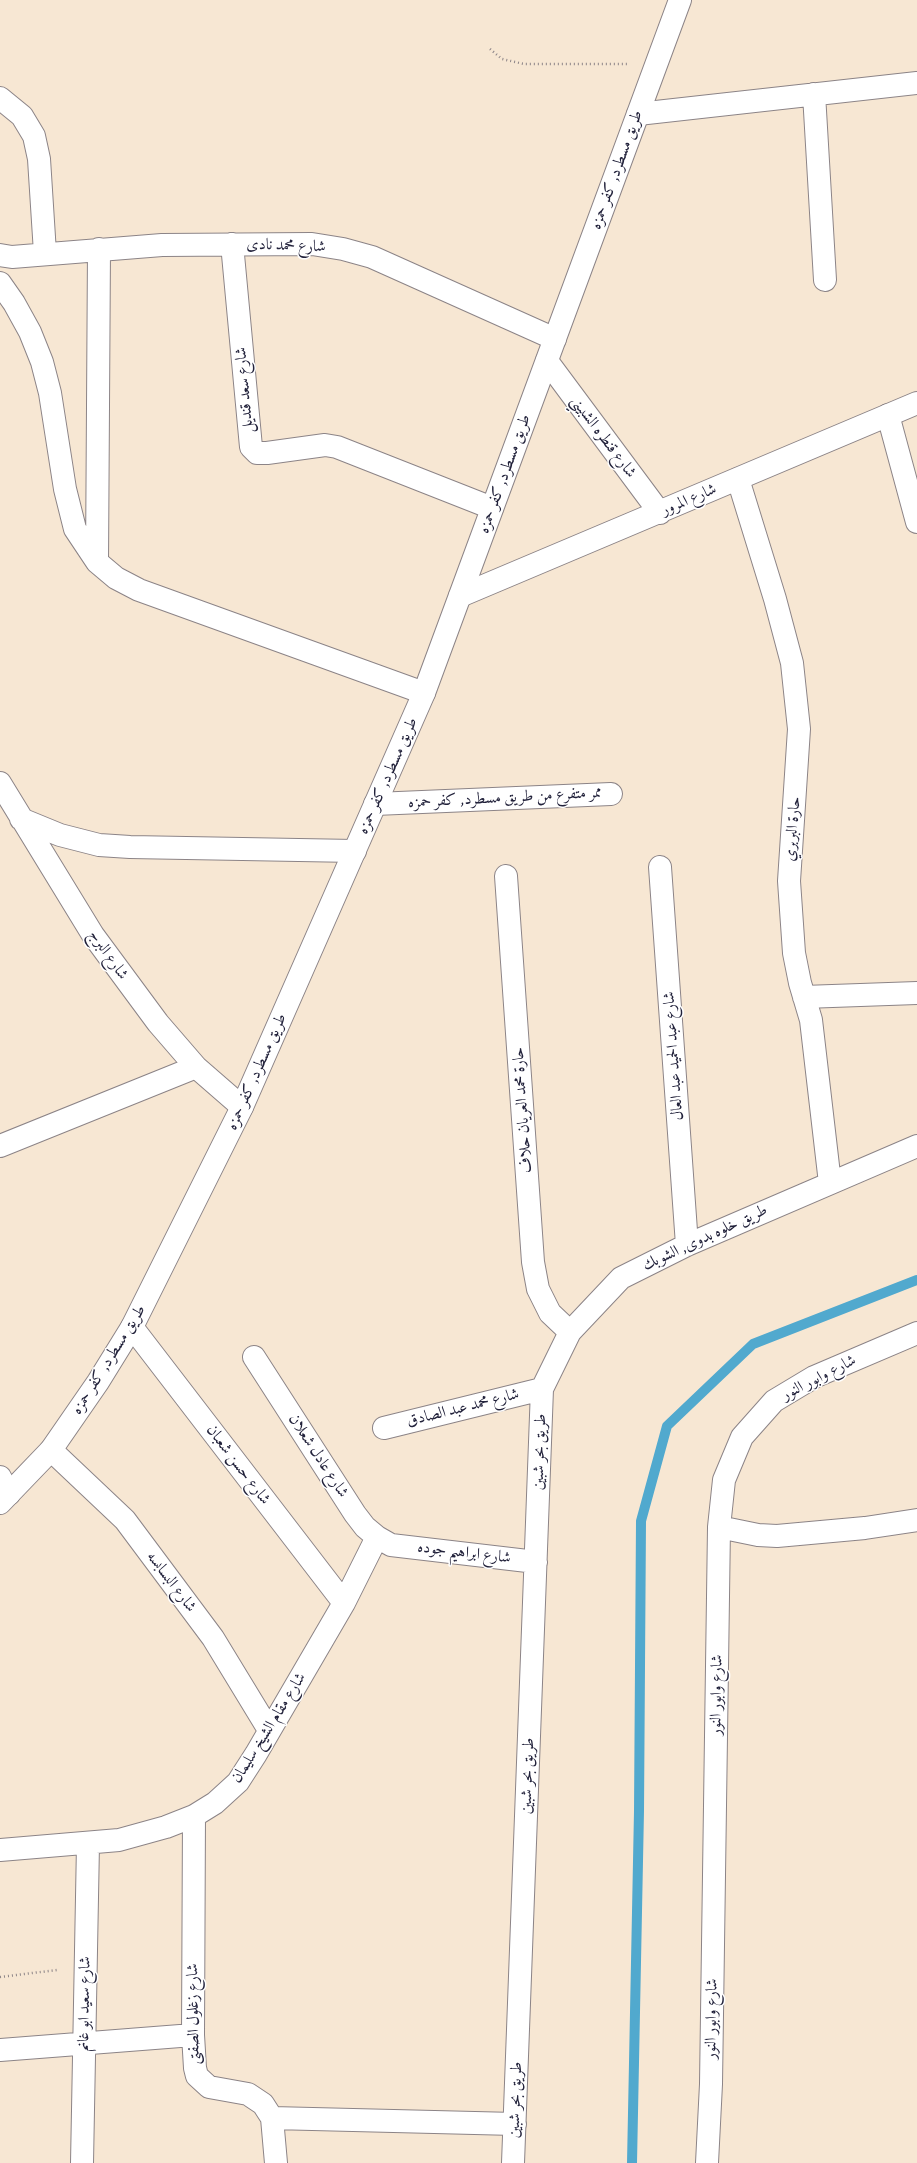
<!DOCTYPE html>
<html>
<head>
<meta charset="utf-8">
<style>
	body { margin:0 }
	canvas { display:block; background:#f7e7d3 }
</style>
</head>
<body>
<canvas width="917" height="2163"></canvas>
<script>
const context = document.querySelector('canvas').getContext('2d');
context.lineJoin = 'round';
function poly(rows) {
  const path = new Path2D();
  for (const r of rows) {
    path.moveTo(r[0], r[1]);
    for (let i = 2; i < r.length; i += 2) path.lineTo(r[i], r[i + 1]);
  }
  return path;
}
function trace(path, color, width, dash) {
  context.strokeStyle = color;
  context.lineWidth = width;
  context.lineCap = dash ? 'butt' : 'round';
  context.setLineDash(dash || []);
  context.stroke(path);
}
function write(font, color, halo, rows, align = 'center') {
  context.font = font + ' Alegreya,Amiri,serif';
  context.lineWidth = 3;
  context.setLineDash([]);
  context.textBaseline = 'middle';
  context.strokeStyle = halo;
  context.fillStyle = color;
  for (const [text, x, y, turn = 0] of rows) {
    context.save();
    context.translate(x, y);
    context.rotate((+turn || 0) * Math.PI / 180);
    context.textAlign = isNaN(turn) ? turn : align;
    if (halo) context.strokeText(text, 0, 0);
    context.fillText(text, 0, 0);
    context.restore();
  }
}
trace(poly([
	[632,2163,639,1811,641,1521,667,1426,753,1344,917,1280]
]), '#51a9ce', 10);
const minor = poly([
	[814,94,825,280],
	[0,98,22,116,34,136,39,159,45,253],
	[638,114,917,83],
	[232,244,251,447,257,453,267,453,325,445,337,447,492,508],
	[0,255,12,257,162,245,312,244,343,249,372,257,555,339],
	[0,283,14,303,30,332,42,362,50,393,65,489,75,529,97,562,116,578,139,590,424,693],
	[888,415,917,522],
	[738,479,775,599,792,663,799,729,789,881,794,953,800,983,811,1020,830,1183],
	[97,562,99,249],
	[0,783,93,935,158,1023,196,1067,242,1107],
	[375,804,611,794],
	[21,819,60,835,99,845,130,847,355,851],
	[660,867,687,1245],
	[506,876,533,1262,538,1289,550,1313,570,1332],
	[804,997,917,993],
	[0,1146,196,1067],
	[132,1327,344,1603],
	[254,1357,355,1514,365,1527,377,1537,391,1545,536,1562],
	[384,1428,542,1389],
	[51,1450,125,1520,213,1638,269,1730],
	[0,1477,9,1494],
	[719,1527,758,1535,777,1536,865,1528,917,1520],
	[194,1816,193,2035,195,2068,197,2076,209,2087,248,2094,263,2104,272,2118,276,2163],
	[0,1850,119,1840,166,1827,194,1816,215,1803,238,1782,256,1754,344,1603,377,1537],
	[0,2050,193,2035],
	[272,2118,515,2124],
	[82,2163,88,1844],
	[513,2163,542,1389,570,1332,621,1278,687,1245,917,1146],
	[707,2163,711,2084,719,1527,724,1480,742,1437,774,1401,814,1377,917,1333]
]);
const tertiary = poly([
	[547,361,660,513],
	[460,596,917,403]
]);
const secondary = poly([
	[0,1503,51,1450,98,1382,132,1327,242,1107,424,693,680,0]
]);
trace(minor, '#8c8487', 24);
trace(tertiary, '#8c8487', 24);
trace(secondary, '#8c8487', 24);
trace(poly([
	[490,49,502,59,524,64,628,64],
	[0,1977,57,1970]
]), '#8c8487', 2.5, [1, 3]);
trace(minor, '#fff', 22);
trace(tertiary, '#fff', 22);
trace(secondary, '#fff', 22);
write('16px', '#22223b', '#fff', [
	["طريق مسطرد, كفر حمزه",617,170,-70],
	["شارع محمد نادى",286,246,2],
	["شارع سعد قنديل",245,390,-95],
	["شارع قنطره الشبيني",603,437,53],
	["طريق مسطرد, كفر حمزه",505,474,-70],
	["شارع المرور",689,500,-23],
	["طريق مسطرد, كفر حمزه",388,776,-66],
	["ممر متفرع من طريق مسطرد, كفر حمزه",505,798,-3],
	["حارة البربري",793,829,-85],
	["شارع البرج",108,955,55],
	["شارع عبد الحميد عبد العال",674,1056,-94],
	["طريق مسطرد, كفر حمزه",257,1072,-66],
	["حارة محمد العريان حلاف",523,1110,-94],
	["طريق خلوه بدوى, الشوبك",705,1238,-25],
	["طريق مسطرد, كفر حمزه",109,1360,-58],
	["شارع وابور النور",819,1378,-27],
	["شارع محمد عبد الصادق",463,1408,-14],
	["طريق بحر شبين",540,1452,-88],
	["شارع عادل شعلان",318,1456,57],
	["شارع حسن شعبان",238,1465,53],
	["شارع ابراهيم جوده",464,1553,7],
	["شارع البسابسه",171,1582,53],
	["شارع وابور النور",717,1695,-89],
	["شارع مقام الشيخ سليمان",269,1728,-58],
	["طريق بحر شبين",528,1776,-88],
	["شارع سعيد ابو غانم",85,2004,-89],
	["شارع زغلول الصفتى",194,2014,-91],
	["شارع وابور النور",712,2019,-89],
	["طريق بحر شبين",516,2100,-88]
]);
</script>
</body>
</html>
